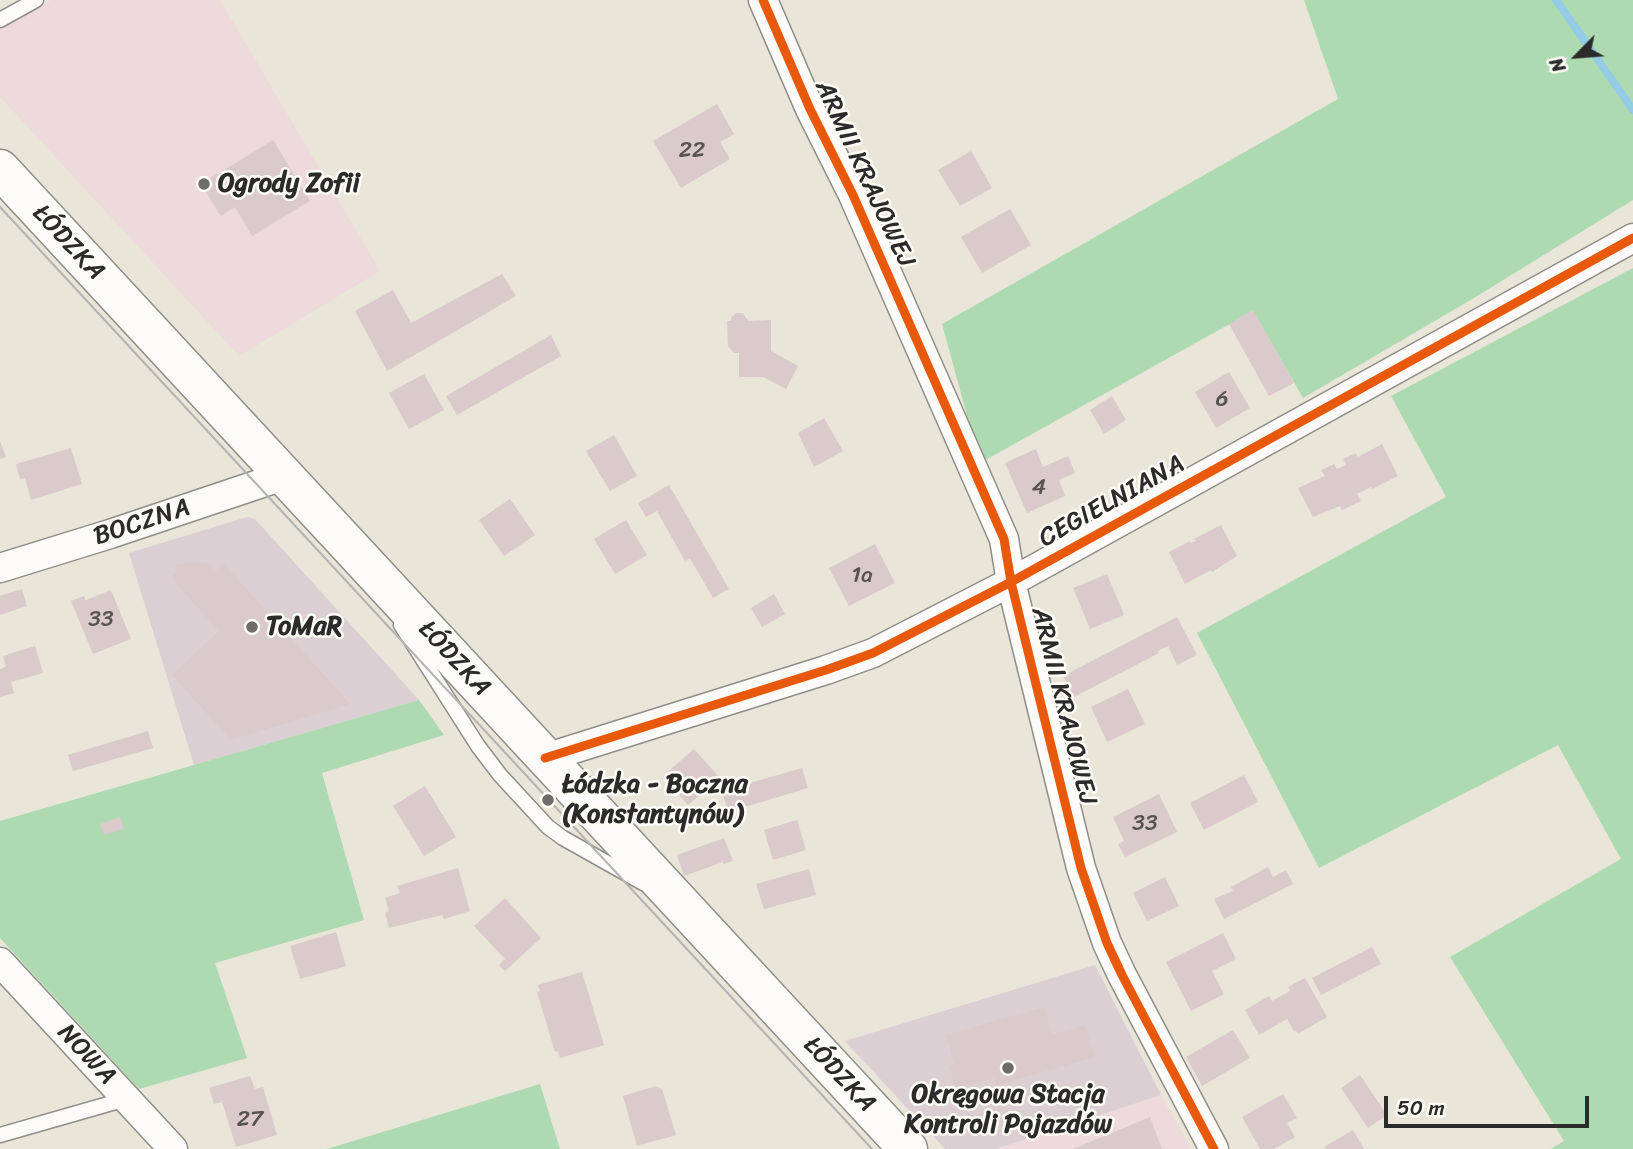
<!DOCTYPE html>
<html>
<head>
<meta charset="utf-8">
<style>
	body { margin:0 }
	#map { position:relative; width:1633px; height:1149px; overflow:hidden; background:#e9e5d8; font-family:Sriracha,sans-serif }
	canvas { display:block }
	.north { position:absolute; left:1542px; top:21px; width:70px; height:70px; -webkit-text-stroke:5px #fdfcf7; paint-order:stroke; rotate:245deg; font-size:19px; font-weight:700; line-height:28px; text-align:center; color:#2b2b2b }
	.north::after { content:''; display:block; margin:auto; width:24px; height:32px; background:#2b2b2b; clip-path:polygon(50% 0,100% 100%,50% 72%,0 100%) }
	.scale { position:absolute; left:1384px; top:1096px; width:205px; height:32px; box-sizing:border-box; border:4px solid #2b2b2b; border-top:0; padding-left:9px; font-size:21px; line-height:24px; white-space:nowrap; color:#2b2b2b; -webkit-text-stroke:5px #fdfcf7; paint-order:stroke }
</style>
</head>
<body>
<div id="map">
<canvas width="1633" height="1149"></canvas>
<div class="north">N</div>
<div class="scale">50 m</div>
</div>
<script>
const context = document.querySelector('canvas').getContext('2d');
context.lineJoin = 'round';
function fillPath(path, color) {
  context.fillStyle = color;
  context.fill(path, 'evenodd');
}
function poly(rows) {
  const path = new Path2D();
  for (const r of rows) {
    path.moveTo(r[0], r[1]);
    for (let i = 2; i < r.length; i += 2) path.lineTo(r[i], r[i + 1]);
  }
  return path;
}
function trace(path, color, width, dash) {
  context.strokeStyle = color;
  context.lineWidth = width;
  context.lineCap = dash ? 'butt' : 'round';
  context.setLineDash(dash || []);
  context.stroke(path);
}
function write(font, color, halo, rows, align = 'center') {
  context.font = font + ' Sriracha,sans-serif';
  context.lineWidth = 5;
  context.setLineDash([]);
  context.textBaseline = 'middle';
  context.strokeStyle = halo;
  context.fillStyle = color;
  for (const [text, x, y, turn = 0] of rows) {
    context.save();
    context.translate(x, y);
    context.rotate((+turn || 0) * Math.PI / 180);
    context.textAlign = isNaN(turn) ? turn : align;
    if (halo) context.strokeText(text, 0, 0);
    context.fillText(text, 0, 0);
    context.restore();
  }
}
fillPath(poly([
	[51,0,220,0,380,271,239,356,0,97,0,29],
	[1161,1095,1191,1149,996,1149]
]), '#eed9dd');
fillPath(poly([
	[247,517,255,519,419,700,194,765,129,553],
	[1095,965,1161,1095,996,1149,945,1149,845,1041]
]), '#dbcfd3');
fillPath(poly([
	[1304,0,1633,0,1633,200,1474,298,1303,398,1253,311,980,463,942,324,1338,99],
	[1633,268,1633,1149,1551,1149,1564,1141,1450,957,1621,859,1558,745,1319,868,1197,633,1446,497,1391,396],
	[419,700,444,735,322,773,364,920,215,963,247,1058,139,1089,0,938,0,821],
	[540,1084,560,1149,327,1149]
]), '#aedab2');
trace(poly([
	[1556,0,1633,110]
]), '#94cbe5', 8);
fillPath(poly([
	[717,104,734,134,720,142,730,159,681,188,653,141],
	[273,140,310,201,252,236,235,207,221,216,201,184],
	[971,151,992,188,960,206,938,170],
	[1010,209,1031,245,982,273,961,237],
	[502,274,516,296,387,371,355,311,393,290,411,323],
	[1253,310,1294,383,1269,396,1229,324],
	[736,313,743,313,748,321,771,320,771,351,798,366,786,389,763,377,739,377,739,353,734,353,728,346,727,321,731,321,731,318],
	[551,335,561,356,457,415,446,396],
	[1229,372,1250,408,1216,428,1195,392],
	[424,374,444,410,409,429,389,393],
	[1112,396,1126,420,1104,434,1090,410],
	[824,418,843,451,814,467,798,433],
	[614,435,637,476,610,491,586,451],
	[0,441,6,457,0,459],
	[1382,444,1398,476,1372,489,1371,487,1357,494,1361,501,1342,510,1340,506,1313,517,1298,488,1325,476,1321,470,1334,464,1337,469,1346,465,1343,459,1356,453,1358,457],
	[71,448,82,484,31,500,25,478,20,479,16,464],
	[1036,449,1043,467,1068,456,1075,473,1059,480,1065,496,1027,513,1005,463],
	[669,485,729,589,713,598,690,558,685,561,657,511,646,517,638,503],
	[510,499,535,535,504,556,479,520],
	[626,520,647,555,615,574,594,539],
	[1221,525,1237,556,1212,572,1211,570,1185,584,1169,552,1190,541,1191,543,1196,541,1194,539],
	[875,544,895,583,849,606,829,568],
	[195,562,209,564,216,571,223,563,350,704,231,740,172,675,219,631,171,578,177,572,175,565],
	[1107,574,1124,615,1090,629,1073,588],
	[22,589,27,606,0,615,0,596],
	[111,590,131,639,93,654,71,601,84,596,86,600],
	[774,594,785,614,762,627,751,608],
	[1177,617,1197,655,1177,665,1168,646,1158,651,1159,653,1074,697,1063,676],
	[35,646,43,673,11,682,14,693,0,697,0,669,6,667,3,656],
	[1128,689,1145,724,1107,742,1091,707],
	[148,731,153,748,73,771,68,755],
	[694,749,720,778,688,805,663,776],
	[802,768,808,788,728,812,722,791],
	[1244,775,1258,802,1204,830,1190,803],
	[425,786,456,837,424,856,393,806],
	[1159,794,1177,832,1125,857,1118,844,1124,841,1113,817],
	[120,817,124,829,104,835,100,824],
	[797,820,806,850,773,860,764,830],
	[724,838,733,861,723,864,723,862,684,876,677,855],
	[1268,867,1273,877,1286,870,1293,884,1224,919,1214,899,1233,891,1231,887],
	[458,868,470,911,444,919,442,915,389,928,385,913,389,911,385,898,400,893,397,886],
	[809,869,816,895,764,909,756,884],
	[1165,877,1179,906,1147,921,1133,893],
	[505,898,541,938,505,971,499,965,505,959,474,926],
	[336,932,346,966,300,979,290,946],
	[1223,933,1236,959,1212,971,1224,994,1191,1011,1166,962],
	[1372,947,1381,964,1321,995,1312,978],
	[582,972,604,1045,560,1058,558,1051,555,1052,537,992,540,991,538,985],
	[1305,978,1327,1017,1299,1033,1294,1031,1287,1019,1259,1035,1245,1010,1269,996,1272,1001,1290,991,1288,987],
	[1044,1007,1052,1034,1085,1025,1095,1057,997,1085,994,1078,956,1089,949,1066,954,1064,946,1035],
	[1233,1030,1250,1058,1202,1086,1186,1057],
	[1360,1075,1387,1115,1368,1128,1341,1088],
	[250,1076,255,1089,263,1087,277,1135,236,1147,222,1102,214,1104,209,1088],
	[656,1086,662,1089,676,1135,637,1146,623,1096],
	[1283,1094,1297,1118,1287,1123,1295,1137,1274,1149,1260,1149,1242,1117],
	[1150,1117,1162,1149,1073,1149],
	[1353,1130,1364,1149,1326,1149,1324,1147]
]), '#dacacb');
const service = poly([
	[0,20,36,0],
	[401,625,478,746,500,775,548,827,563,838,643,883],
	[0,1135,126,1099]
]);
const minor = poly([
	[763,0,810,109,853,195,1004,539,1011,582,1081,868,1107,943,1122,975,1214,1149],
	[0,568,110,534,283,476],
	[545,758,826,670,873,653,1011,582,1633,238],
	[0,962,173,1149]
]);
const secondary = poly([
	[0,169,908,1149]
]);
trace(service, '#908e88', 17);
trace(minor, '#908e88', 31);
trace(secondary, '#908e88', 41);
trace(service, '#fcfbf9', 14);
trace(minor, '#fcfbf9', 28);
trace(secondary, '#fcfbf9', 38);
trace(poly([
	[0,207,872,1149]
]), '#b3b3b1', 2);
trace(poly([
	[763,0,810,109,853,195,1004,539,1011,582,1081,868,1107,943,1122,975,1214,1149],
	[545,758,826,670,873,653,1011,582,1633,238]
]), '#e8590c', 9);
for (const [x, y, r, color] of [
	[204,184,7,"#6e6c68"],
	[252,627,7,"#6e6c68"],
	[548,800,7,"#6e6c68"],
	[1008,1068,7,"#6e6c68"]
]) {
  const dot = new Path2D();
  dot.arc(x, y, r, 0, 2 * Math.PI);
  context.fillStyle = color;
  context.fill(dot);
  trace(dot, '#fdfcf7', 2.5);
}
write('23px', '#575353', null, [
	["22",692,151],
	["6",1222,400],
	["4",1039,488],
	["1a",862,576],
	["33",101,620],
	["33",1145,824],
	["27",250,1120]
]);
write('26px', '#2b2b2b', '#fdfcf7', [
	["ARMII KRAJOWEJ",864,174,65],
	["ŁÓDZKA",68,243,47],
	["CEGIELNIANA",1112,502,-29],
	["BOCZNA",142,523,-18],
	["ŁÓDZKA",454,659,47],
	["ARMII KRAJOWEJ",1063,706,76],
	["NOWA",86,1055,47],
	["ŁÓDZKA",839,1075,47]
]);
write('bold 26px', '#2b2b2b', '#fdfcf7', [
	["Ogrody Zofii",218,184],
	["ToMaR",266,627],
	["Łódzka - Boczna",562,785],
	["(Konstantynów)",562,815],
	["Okręgowa Stacja",1008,1095,"center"],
	["Kontroli Pojazdów",1008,1125,"center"]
], 'left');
</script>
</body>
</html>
